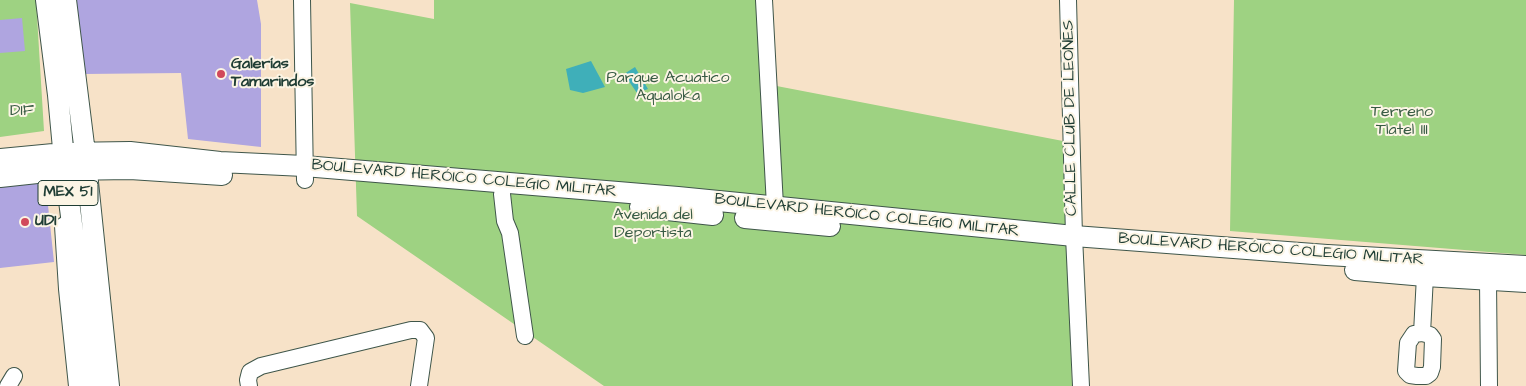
<!DOCTYPE html>
<html>
<head>
<meta charset="utf-8">
<style>
	body { margin:0 }
	canvas { display:block; background:#f7e2c8 }
</style>
</head>
<body>
<canvas width="1526" height="386"></canvas>
<script>
const context = document.querySelector('canvas').getContext('2d');
context.lineJoin = 'round';
function fillPath(path, color) {
  context.fillStyle = color;
  context.fill(path, 'evenodd');
}
function poly(rows) {
  const path = new Path2D();
  for (const r of rows) {
    path.moveTo(r[0], r[1]);
    for (let i = 2; i < r.length; i += 2) path.lineTo(r[i], r[i + 1]);
  }
  return path;
}
function trace(path, color, width, dash) {
  context.strokeStyle = color;
  context.lineWidth = width;
  context.lineCap = dash ? 'butt' : 'round';
  context.setLineDash(dash || []);
  context.stroke(path);
}
function write(font, color, halo, rows, align = 'center') {
  context.font = font + ' "Architects Daughter",sans-serif';
  context.lineWidth = 4;
  context.setLineDash([]);
  context.textBaseline = 'middle';
  context.strokeStyle = halo;
  context.fillStyle = color;
  for (const [text, x, y, turn = 0] of rows) {
    context.save();
    context.translate(x, y);
    context.rotate((+turn || 0) * Math.PI / 180);
    context.textAlign = isNaN(turn) ? turn : align;
    if (halo) context.strokeText(text, 0, 0);
    context.fillText(text, 0, 0);
    context.restore();
  }
}
fillPath(poly([
	[0,0,36,0,44,131,0,137],
	[434,0,756,0,761,83,1063,141,1072,386,604,386,357,216,350,3,434,19],
	[1234,0,1526,0,1526,255,1230,231]
]), '#9ed282');
fillPath(poly([
	[591,61,605,87,583,93,570,90,566,69],
	[635,67,648,89,637,93,624,74]
]), '#3fafb9');
fillPath(poly([
	[76,0,257,0,261,24,261,147,188,139,181,73,84,74],
	[22,18,25,51,0,53,0,20],
	[45,177,54,262,0,268,0,182]
]), '#afa5e0');
const minor = poly([
	[302,0,305,180],
	[764,0,775,206],
	[1068,0,1074,236,1081,386],
	[502,194,505,221,510,233,525,336],
	[71,221,63,226,67,289,77,386],
	[1488,280,1489,386],
	[1422,333,1430,335,1433,339,1432,367,1430,373,1426,376,1417,376,1410,375,1406,371,1408,343,1414,334,1422,333],
	[1422,333,1425,276],
	[8,386,14,376],
	[249,386,248,380,250,372,261,366,411,330,420,330,426,338,419,386]
]);
const major = poly([
	[46,0,58,95,65,170,93,386],
	[66,0,85,153,109,386],
	[0,159,64,153,130,152,220,162,304,166,678,197,1074,236,1327,255,1526,266],
	[0,177,65,170,130,169,222,175],
	[640,207,713,215],
	[745,218,830,226],
	[1355,270,1425,276,1526,282]
]);
trace(minor, '#3f564a', 18);
trace(major, '#3f564a', 22);
trace(minor, '#fff', 16);
trace(major, '#fff', 20);
for (const [x, y, r, color] of [
	[221,74,5,"#d1495b"],
	[25,222,5,"#d1495b"]
]) {
  const dot = new Path2D();
  dot.arc(x, y, r, 0, 2 * Math.PI);
  context.fillStyle = color;
  context.fill(dot);
  trace(dot, '#fcf5e5', 2);
}
for (const [x, y, w] of [
	[68,193,60]
]) {
  const box = new Path2D();
  box.roundRect(x - w / 2, y - 12.5, w, 25, 4);
  context.fillStyle = '#fcf5e5';
  context.fill(box);
  trace(box, '#1f3d34', 1);
}
write('bold 15px', '#1f3d34', null, [
	["MEX 51",68,193]
]);
write('bold 16px', '#1f3d34', '#fcf5e5', [
	["Galerías",231,65],
	["Tamarindos",231,83],
	["UDI",35,222]
], 'left');
write('16px', '#385b44', '#fcf5e5', [
	["Parque Acuatico",668,79],
	["Aqualoka",668,97],
	["DIF",22,112],
	["Terreno",1402,113],
	["Tlatel III",1402,131],
	["Avenida del",653,216],
	["Deportista",653,234]
]);
write('16px', '#1f3d34', '#fcf5e5', [
	["CALLE CLUB DE LEONES",1071,118,-91],
	["BOULEVARD HERÓICO COLEGIO MILITAR",464,179,5],
	["BOULEVARD HERÓICO COLEGIO MILITAR",867,216,6],
	["BOULEVARD HERÓICO COLEGIO MILITAR",1271,250,4]
]);
</script>
</body>
</html>
